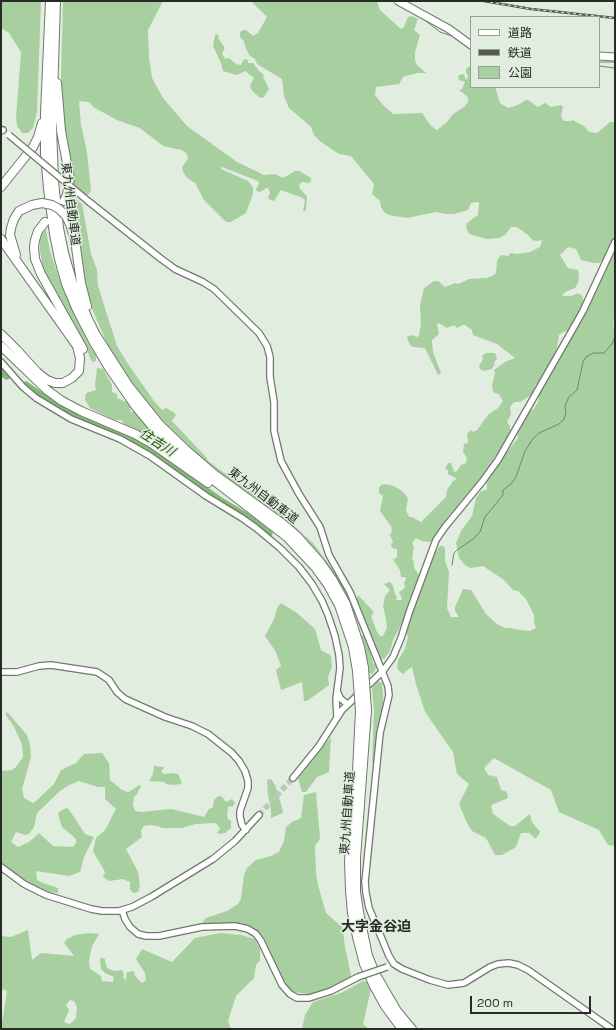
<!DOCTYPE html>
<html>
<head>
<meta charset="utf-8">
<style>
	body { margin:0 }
	#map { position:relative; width:616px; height:1030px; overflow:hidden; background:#e1eddf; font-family:"Space Grotesk","Noto Sans JP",sans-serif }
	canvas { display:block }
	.frame { position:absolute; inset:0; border:2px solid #272b26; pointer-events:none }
	.legend { position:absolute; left:470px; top:16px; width:130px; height:72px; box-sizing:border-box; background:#e1eddf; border:1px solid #979f95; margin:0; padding:5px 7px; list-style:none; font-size:12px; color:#272b26 }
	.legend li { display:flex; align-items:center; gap:8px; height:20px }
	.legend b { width:20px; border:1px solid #979f95 }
	.scale { position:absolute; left:470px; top:996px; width:121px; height:18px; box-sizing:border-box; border:2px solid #272b26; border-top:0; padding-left:5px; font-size:12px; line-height:14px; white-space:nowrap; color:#272b26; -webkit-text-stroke:3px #e1eddf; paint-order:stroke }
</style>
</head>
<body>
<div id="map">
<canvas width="616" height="1030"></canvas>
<div class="frame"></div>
<ul class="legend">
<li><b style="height:5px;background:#fff"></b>道路</li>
<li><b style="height:5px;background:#545a53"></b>鉄道</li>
<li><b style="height:11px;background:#a8cf9f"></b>公園</li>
</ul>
<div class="scale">200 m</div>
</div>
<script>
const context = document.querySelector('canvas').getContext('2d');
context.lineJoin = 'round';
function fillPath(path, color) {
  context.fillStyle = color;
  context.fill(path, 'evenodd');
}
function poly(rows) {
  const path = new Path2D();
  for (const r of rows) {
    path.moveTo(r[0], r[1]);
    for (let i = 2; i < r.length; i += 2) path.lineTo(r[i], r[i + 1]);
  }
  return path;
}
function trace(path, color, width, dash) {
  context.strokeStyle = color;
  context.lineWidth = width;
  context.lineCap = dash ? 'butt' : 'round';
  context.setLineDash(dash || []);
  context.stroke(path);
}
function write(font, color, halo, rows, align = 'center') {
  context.font = font + ' "Space Grotesk","Noto Sans JP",sans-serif';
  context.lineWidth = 3;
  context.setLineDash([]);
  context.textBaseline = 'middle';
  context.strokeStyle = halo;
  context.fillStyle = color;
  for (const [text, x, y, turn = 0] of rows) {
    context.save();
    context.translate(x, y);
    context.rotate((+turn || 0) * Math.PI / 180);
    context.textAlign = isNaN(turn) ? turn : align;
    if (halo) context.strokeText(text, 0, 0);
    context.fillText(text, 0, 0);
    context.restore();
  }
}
fillPath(poly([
	[1,1,41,1,37,112,33,128,28,133,22,133,17,126,16,118,21,52,9,33,1,28],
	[63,1,163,1,148,30,149,57,152,78,163,98,187,126,237,162,264,175,275,174,283,178,295,171,299,171,308,176,311,178,311,181,309,183,302,182,299,185,300,189,307,196,306,211,303,211,305,201,303,198,281,190,274,201,270,200,268,197,270,193,268,188,267,188,260,192,257,191,256,190,259,183,258,181,222,167,221,169,248,181,253,188,253,194,246,213,231,222,226,222,204,200,195,183,187,178,183,172,182,167,188,159,187,154,182,150,163,146,140,128,117,120,93,107,89,102,79,101,81,125,87,152,91,191,88,195,85,196,82,194,74,185,72,182,71,163,63,119,61,77],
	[251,1,377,1,380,10,401,29,404,27,408,17,412,16,418,19,414,30,420,35,415,52,415,60,417,65,426,73,417,73,403,77,399,84,376,87,375,95,383,105,393,114,422,113,431,126,437,130,447,122,453,114,464,107,468,102,468,97,459,90,462,89,465,82,459,80,458,77,459,75,464,74,466,80,467,79,468,75,466,73,466,69,470,66,471,66,471,87,495,87,500,103,508,108,518,105,526,100,528,100,538,107,545,103,551,107,561,105,563,107,561,117,564,121,571,121,573,120,584,126,589,132,597,133,610,122,615,122,615,236,603,260,599,263,594,263,581,260,576,249,568,247,560,255,568,268,578,270,579,277,578,283,575,288,565,292,562,296,571,296,578,293,582,296,584,302,599,283,615,242,615,315,613,322,614,330,615,331,615,846,608,845,599,830,559,812,551,790,494,758,484,768,488,775,497,777,501,790,507,792,508,798,491,805,493,814,510,826,515,826,530,814,532,822,540,832,536,839,529,833,521,833,516,847,502,855,495,855,486,838,472,831,467,823,459,804,469,784,457,774,453,752,425,712,416,684,412,667,406,671,404,674,400,672,397,668,398,660,405,649,408,636,405,632,411,611,423,581,429,570,434,554,440,546,443,546,445,548,445,561,449,572,447,608,451,617,459,617,455,611,455,607,463,589,471,590,486,614,497,624,505,628,510,628,520,630,530,631,536,628,534,622,534,615,526,599,518,591,513,590,504,580,483,566,471,568,466,566,459,558,456,543,461,531,472,516,476,498,481,491,487,490,487,482,497,465,518,438,517,430,518,427,522,425,522,421,529,410,533,410,538,402,539,395,545,386,545,381,549,378,560,359,561,352,565,351,566,344,570,332,565,331,559,335,556,353,549,368,546,370,541,383,535,385,535,390,531,395,520,402,515,402,512,404,510,408,511,414,507,422,510,426,510,431,502,446,486,471,448,517,432,540,430,542,422,541,416,538,412,543,414,547,412,559,414,562,414,568,419,575,419,579,400,627,393,640,390,651,385,658,382,659,379,657,375,650,356,601,358,595,374,612,371,616,377,632,380,636,383,636,387,628,386,619,383,606,385,596,390,590,384,584,390,582,393,586,395,594,397,597,396,600,401,600,402,598,399,592,405,588,404,583,406,579,405,577,401,577,400,570,393,560,397,557,397,549,392,548,391,544,393,542,390,535,392,531,391,526,380,511,383,496,379,493,379,488,381,485,385,484,394,486,402,491,408,498,406,510,409,517,412,517,421,522,446,497,447,490,453,481,457,479,448,474,448,470,445,469,448,463,451,463,454,472,457,471,461,465,466,463,467,458,463,452,464,444,468,443,467,434,471,430,473,432,477,430,488,415,498,408,503,401,499,394,495,393,493,391,492,385,495,373,494,370,505,362,515,358,497,344,473,335,472,330,465,325,463,325,457,328,454,325,447,328,439,323,437,324,439,334,432,340,432,342,433,352,441,373,438,375,425,348,413,347,410,345,407,338,407,337,411,335,417,337,419,335,421,324,420,305,424,288,434,281,438,281,445,287,455,283,458,284,469,279,487,278,494,275,496,273,497,261,499,257,502,255,508,256,511,253,517,254,530,252,540,247,542,240,537,241,532,240,528,235,517,227,511,227,505,235,499,238,487,239,469,234,466,227,467,223,478,215,479,202,471,203,468,210,454,214,446,214,436,212,407,218,389,215,384,212,381,207,380,201,372,194,374,184,351,156,339,154,321,142,314,135,311,127,289,108,284,96,282,79,257,64,255,59,249,55,245,46,244,41,240,37,240,32,243,30,246,30,253,36,258,33,267,17],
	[217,34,219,36,218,38,225,48,222,53,225,59,229,58,236,64,241,65,243,60,245,59,248,60,248,63,253,63,259,71,264,75,263,77,269,89,263,98,259,97,252,91,250,85,254,78,245,71,237,75,223,71,221,63,213,46,215,35],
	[71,195,82,204,91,254,97,270,98,286,117,346,128,364,154,401,162,410,166,408,173,412,176,415,172,421,206,457,208,461,284,517,313,543,339,578,348,593,351,601,350,606,323,560,306,540,221,475,163,425,144,401,110,350,83,288,76,235,73,220,66,210,66,204],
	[46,230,50,251,58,275,76,318,88,343,96,356,96,361,93,362,91,360,87,350,49,284,43,268,40,251,40,239,44,231],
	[486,353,495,353,497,359,494,362,495,364,492,369,484,371,480,369,479,366,483,359,482,356],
	[97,368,103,369,112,385,112,392,117,394,117,398,129,403,131,412,135,412,153,432,148,439,141,433,125,426,122,420,114,420,90,408,85,400,86,393,96,390,95,386],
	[281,603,297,613,315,629,321,650,330,655,331,657,332,666,328,677,329,685,307,701,304,701,302,682,281,690,276,670,281,666,276,652,265,636,274,619,277,608],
	[361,635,364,636,370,651,373,663,376,666,375,671,372,674,369,673],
	[378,681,382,683,383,693,383,710,379,726,376,760,372,763,374,709,372,690,373,686],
	[6,712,8,713,27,735,30,745,31,757,22,789,24,798,33,803,36,801,54,784,61,770,76,763,84,754,102,753,109,763,110,780,122,790,128,792,132,790,139,785,141,786,137,794,134,797,133,804,135,811,141,812,171,809,204,817,209,809,213,807,214,800,217,797,221,796,226,802,232,799,235,803,233,806,228,807,228,809,227,815,228,819,231,821,231,828,225,833,220,834,217,833,220,829,216,823,195,824,182,828,162,828,158,826,150,825,144,826,141,830,142,837,126,849,138,872,140,886,138,892,133,893,130,889,130,882,123,879,109,881,103,877,105,872,93,851,96,838,105,830,116,809,105,799,105,787,98,787,79,781,69,785,60,791,37,813,34,827,29,834,25,835,16,832,11,842,18,847,29,842,39,833,53,846,73,847,76,843,76,839,62,827,59,818,58,813,64,809,68,808,85,834,94,837,84,857,80,872,69,876,36,871,37,880,43,883,58,888,58,893,49,892,37,887,18,876,1,863,1,771,12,770,16,767,23,757,22,744,14,727,6,715],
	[331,737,329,772,317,777,306,792,302,792,298,778],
	[154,766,163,767,164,768,161,771,164,774,173,773,178,774,182,783,181,784,173,785,166,784,164,782,149,781,153,774],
	[271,779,275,785,282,807,283,813,271,818,271,810,268,795,267,780],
	[316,792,320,839,315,846,316,874,318,885,326,913,342,927,343,930,345,947,351,975,350,979,335,987,317,993,308,994,294,992,290,989,281,976,265,940,261,934,253,927,240,923,202,923,206,918,227,911,238,904,241,899,244,875,247,868,256,860,271,856,279,852,284,841,286,827,292,822,301,818,304,795],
	[28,930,32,960,41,953,74,956,64,943,67,939,75,935,90,933,99,934,92,946,89,960,90,969,101,976,102,981,113,982,114,977,105,973,101,969,100,961,101,957,105,959,105,961,107,968,114,971,122,970,124,974,123,977,127,981,126,978,127,972,134,971,135,976,142,983,146,980,145,973,136,959,142,949,172,962,195,938,220,933,241,935,255,939,260,949,260,960,256,965,254,978,236,996,228,1021,231,1029,1,1029,7,991,3,989,1,991,1,936,11,937],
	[70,1000,74,1001,77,1007,76,1018,70,1024,66,1023,64,1022,69,1010,66,1005],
	[363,981,368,982,371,989,363,1024,369,1029,302,1029,305,1015,313,1002,341,993]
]), '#a8cf9f');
trace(poly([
	[422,18,440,32,452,36,471,50],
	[599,62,615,62],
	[599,66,615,68],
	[452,565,454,553,457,550,473,539,480,532,485,517,503,495,503,490,511,484,516,477,525,451,532,440,539,433,559,424,564,419,566,413,565,407,566,403,569,397,577,390,583,362,586,357,593,353,604,353,612,344,615,337]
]), '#678e5e', 1);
trace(poly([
	[1,373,7,376],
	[26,385,53,404,73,414,137,442,221,501,249,518,269,534]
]), '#83b976', 7);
trace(poly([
	[259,815,293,778]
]), '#bcc6ba', 5.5, [5.5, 3]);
const minor = poly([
	[1,131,3,130],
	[88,201,160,258,175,269,203,282,214,289,259,333,267,346,270,357,270,377,274,402,274,431,281,461,299,494,320,527,329,555,350,592,388,686,389,695,380,733,365,882,366,893,369,908,389,956,394,964,402,969,430,980,448,985,464,983,490,967,498,964,509,963,518,965,528,970,612,1029],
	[1,362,23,387,36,398,71,419,120,439,150,456,206,496,242,518,256,528,280,548,299,567,312,584,322,601,328,615,335,636,339,655,340,668,336,699,337,717],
	[1,672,17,672,39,666,51,665,97,672,109,680,117,692,125,699,165,717,192,726,208,734,232,753,239,761,245,771,248,781,248,788,240,811,240,817,242,825,246,830],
	[338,693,340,698,347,704],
	[293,778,319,746,342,710,383,671,393,657,401,638,410,610,436,540,445,527,482,482,498,460,570,334,583,311,615,242],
	[1,867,24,884,46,895,91,909,102,911,119,911,132,907,151,897,213,859,235,841,259,815],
	[122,910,125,919,130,927,138,934,146,936,159,936,202,927,235,926,248,929,256,934,261,941,282,985,290,994,297,998,309,998,331,991,358,977]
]);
const major = poly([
	[398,1,449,29,471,45],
	[599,56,615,57]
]);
const highway = poly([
	[50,1,45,113,45,154,48,188,54,234,59,259,66,284,77,310,93,341,109,368,136,407,157,432,181,455,287,537,315,567,328,585,339,605,353,647,357,671],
	[56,1,52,127,54,182,59,228,64,253,73,284,88,319,96,335,128,385,160,425,185,449,214,474,283,524,296,535,320,562,332,579,346,604,360,647,364,668],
	[57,83,61,131,70,179,67,195,64,201],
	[1,187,33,147,38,137,42,123],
	[66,216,70,224,75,240,81,283,87,306],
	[45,222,38,231,35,240,34,247,35,259,41,274,83,349],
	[1,239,77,346,80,358,79,371,72,378,63,383,55,383,47,380,37,372,17,350,1,334],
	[16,255,10,235,11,228,14,219,19,211,32,205],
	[1,346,47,390,62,401,81,411,135,434,151,443,208,483],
	[367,710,356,858,356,892,359,912,368,956,376,975,397,1011,412,1029],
	[360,711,357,771,349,861,350,890,352,913,357,937,364,964,374,986,385,1006,402,1029]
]);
trace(minor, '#6f796d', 8);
trace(major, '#6f796d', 9);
trace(highway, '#6f796d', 10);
trace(minor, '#fff', 5.5);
trace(major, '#fff', 7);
trace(highway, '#fff', 8);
const rail = poly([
	[484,1,531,9,615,18]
]);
trace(rail, '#545a53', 2.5);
trace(rail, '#e1eddf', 1, [3]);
const minorBridge = poly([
	[9,135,88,201],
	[358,977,387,967]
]);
const highwayBridge = poly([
	[32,205,42,203,52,205,59,209,66,216],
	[364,668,367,710],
	[357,671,360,711]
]);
trace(minorBridge, '#6f796d', 8, []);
trace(highwayBridge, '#6f796d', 10, []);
trace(minorBridge, '#fff', 5.5);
trace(highwayBridge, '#fff', 8);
write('12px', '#272b26', '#e1eddf', [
	["東九州自動車道",70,204,83],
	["東九州自動車道",263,496,37],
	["東九州自動車道",348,813,-86]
]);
write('italic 13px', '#245815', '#e1eddf', [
	["住吉川",157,443,33]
]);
write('bold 14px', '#272b26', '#e1eddf', [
	["大字金谷迫",376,927]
]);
</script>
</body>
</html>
